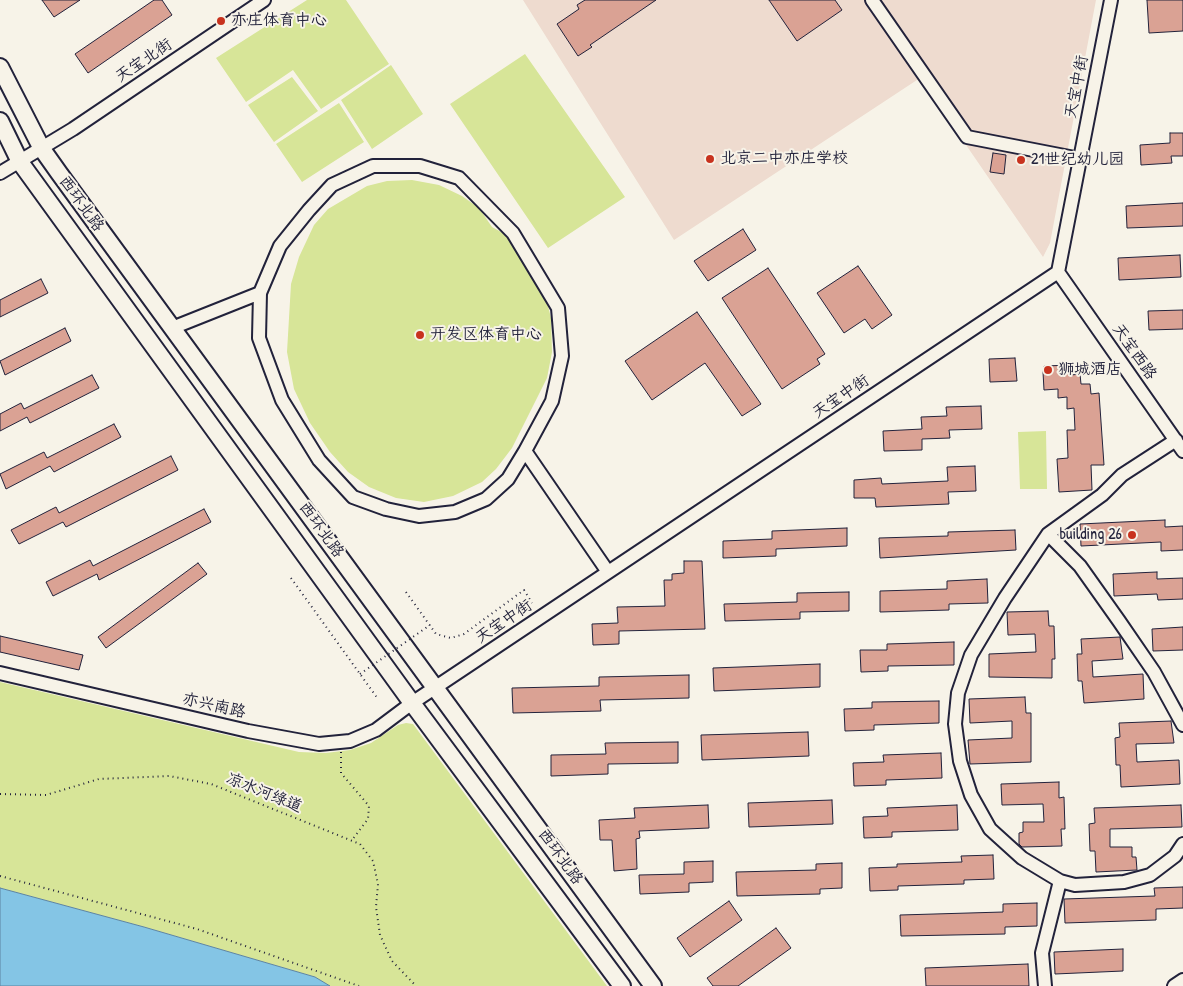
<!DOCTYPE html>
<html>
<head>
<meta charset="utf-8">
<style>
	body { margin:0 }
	canvas { display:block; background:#f7f3e8 }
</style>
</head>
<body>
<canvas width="1183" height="986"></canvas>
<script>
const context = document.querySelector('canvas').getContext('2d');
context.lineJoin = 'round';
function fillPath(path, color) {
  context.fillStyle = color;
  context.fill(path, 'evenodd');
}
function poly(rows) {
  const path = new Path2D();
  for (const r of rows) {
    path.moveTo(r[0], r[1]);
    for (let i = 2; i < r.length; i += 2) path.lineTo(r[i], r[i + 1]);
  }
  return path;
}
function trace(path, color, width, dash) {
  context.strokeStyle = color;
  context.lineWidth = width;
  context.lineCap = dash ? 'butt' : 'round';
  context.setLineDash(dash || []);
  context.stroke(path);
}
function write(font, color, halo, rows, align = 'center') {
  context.font = font + ' "Patrick Hand","LXGW WenKai TC",sans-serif';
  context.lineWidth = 4;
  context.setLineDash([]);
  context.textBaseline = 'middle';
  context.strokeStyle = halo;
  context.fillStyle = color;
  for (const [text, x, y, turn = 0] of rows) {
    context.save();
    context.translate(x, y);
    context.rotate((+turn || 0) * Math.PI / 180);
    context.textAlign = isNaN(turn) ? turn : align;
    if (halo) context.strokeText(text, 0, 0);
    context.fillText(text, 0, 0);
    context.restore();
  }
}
fillPath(poly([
	[523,0,1096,0,1050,243,1043,257,920,78,674,240]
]), '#eedbcf');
fillPath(poly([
	[307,0,346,0,389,64,321,109,293,70,246,102,216,58],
	[525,54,625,197,548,248,450,104],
	[391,65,423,114,372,149,341,100],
	[292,77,318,111,274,142,248,105],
	[339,103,364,142,302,182,276,144],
	[412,180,439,185,462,196,479,208,492,227,503,233,519,249,545,294,551,318,552,352,547,378,512,448,496,469,482,482,453,496,424,502,396,498,369,487,348,472,330,452,310,423,294,389,287,352,291,284,299,257,314,225,328,209,367,186,387,181],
	[1046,431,1047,489,1020,489,1018,432],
	[0,682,299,752,326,753,350,750,371,743,398,725,406,723,413,724,607,986,330,986,315,977,144,927,0,888]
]), '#d7e598');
const water = poly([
	[0,888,144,927,315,977,330,986,0,986,0,888]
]);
fillPath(water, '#84c5e5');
trace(water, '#5d84a1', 1);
const building = poly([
	[42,0,80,0,54,17,42,0],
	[154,0,162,0,172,15,88,73,75,54,154,0],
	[585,0,656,0,590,45,592,47,578,56,557,24,579,9,577,5,585,0],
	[769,0,835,0,842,10,797,41,769,0],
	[1147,0,1183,0,1183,31,1149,33,1147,0],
	[1170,133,1183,133,1183,156,1171,156,1172,163,1141,165,1140,145,1170,143,1170,133],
	[993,153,1006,155,1004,174,990,172,993,153],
	[1183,203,1183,226,1127,228,1126,206,1183,203],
	[743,229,756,250,708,281,694,261,743,229],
	[1180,255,1181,277,1119,280,1118,258,1180,255],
	[858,266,892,315,872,329,865,319,844,333,817,293,858,266],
	[768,268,825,354,817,359,820,364,782,389,722,298,768,268],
	[41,279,48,293,0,317,0,300,41,279],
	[1183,310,1183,329,1149,330,1148,311,1183,310],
	[697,312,761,404,742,416,705,363,652,400,625,361,697,312],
	[65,328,71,341,5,375,0,361,65,328],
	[1015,358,1017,381,990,382,989,359,1015,358],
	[1071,365,1071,375,1080,374,1081,384,1090,384,1091,394,1099,393,1104,465,1091,465,1092,490,1059,492,1057,459,1068,458,1067,430,1075,430,1074,408,1067,409,1067,397,1058,398,1058,389,1044,390,1043,372,1044,366,1071,365],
	[92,375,99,388,30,423,27,417,0,431,0,414,21,403,24,409,92,375],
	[981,406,982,429,949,430,950,438,922,439,922,450,884,451,883,431,922,429,921,417,947,416,946,407,981,406],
	[114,424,121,437,54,472,50,466,6,489,0,474,44,452,47,458,114,424],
	[171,456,178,470,66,527,63,522,19,544,11,530,56,507,59,513,171,456],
	[975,466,976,491,948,492,949,504,876,507,875,498,854,498,854,480,881,478,882,484,948,481,947,467,975,466],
	[204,509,211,522,99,580,97,574,53,596,46,582,90,560,93,566,204,509],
	[1165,520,1165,527,1183,526,1183,550,1161,551,1161,542,1081,546,1080,524,1165,520],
	[847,528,847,546,776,549,776,556,723,558,723,541,772,539,772,531,847,528],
	[1015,530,1016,550,880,558,879,538,948,536,948,532,1015,530],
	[684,561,702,561,705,629,619,631,619,644,593,645,592,624,618,623,617,607,665,606,664,580,672,580,672,574,684,573,684,561],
	[198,563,207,574,106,648,98,637,198,563],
	[1157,572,1157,579,1183,578,1183,599,1158,600,1157,594,1114,596,1113,574,1157,572],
	[987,579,988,603,949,604,949,610,880,612,880,591,947,589,947,581,987,579],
	[849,592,849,611,800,612,800,619,725,621,724,604,797,602,797,593,849,592],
	[1048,611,1049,626,1054,626,1055,659,1052,659,1052,678,989,677,989,654,1036,652,1035,634,1008,635,1007,612,1048,611],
	[1183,627,1183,650,1153,651,1152,629,1183,627],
	[0,636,83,655,79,670,0,652,0,636],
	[1120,637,1123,659,1092,661,1093,677,1143,674,1144,699,1084,703,1082,681,1078,681,1077,654,1082,654,1081,639,1120,637],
	[954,642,954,665,888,666,888,671,861,672,860,650,887,650,887,644,954,642],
	[820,664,820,687,714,691,713,668,820,664],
	[689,675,689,698,600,700,601,711,513,713,512,688,599,686,599,677,689,675],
	[1025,697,1026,713,1031,713,1031,762,970,764,968,740,1012,738,1012,721,970,723,969,699,1025,697],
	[939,701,939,723,874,725,874,730,845,731,844,709,872,708,872,702,939,701],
	[1171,721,1174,743,1136,744,1137,762,1179,760,1180,784,1121,787,1120,765,1116,765,1115,738,1120,737,1119,723,1171,721],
	[808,732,809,756,702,760,701,735,808,732],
	[678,742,678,763,608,764,608,774,551,776,551,755,606,754,605,743,678,742],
	[941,753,942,778,886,780,886,785,854,786,853,763,884,762,883,755,941,753],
	[1059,782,1059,798,1064,797,1065,829,1061,829,1062,846,1022,847,1019,844,1019,833,1023,832,1023,822,1044,822,1043,804,1002,805,1001,784,1059,782],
	[832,800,833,824,749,827,748,803,832,800],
	[708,805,709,828,639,831,640,838,636,839,637,869,614,871,612,840,600,840,599,820,635,818,634,808,708,805],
	[957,805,958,830,892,832,892,837,864,838,863,817,888,816,887,808,957,805],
	[1181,805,1182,827,1110,829,1110,847,1132,847,1132,857,1136,857,1137,870,1096,872,1095,851,1090,851,1089,824,1095,823,1094,808,1181,805],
	[993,855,994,879,964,880,964,884,898,886,898,890,870,891,869,868,897,867,897,864,962,862,961,856,993,855],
	[713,861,713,882,689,883,689,892,640,894,639,875,684,874,684,862,713,861],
	[842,863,842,888,820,889,820,894,737,896,736,872,816,870,816,864,842,863],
	[1183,887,1183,908,1156,909,1156,920,1065,923,1064,899,1155,896,1154,888,1183,887],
	[729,901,742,920,690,957,677,938,729,901],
	[1037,903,1037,926,1005,927,1005,934,901,936,900,915,1003,912,1003,904,1037,903],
	[776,928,791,948,738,986,713,986,707,978,776,928],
	[1123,949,1123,971,1055,974,1054,952,1123,949],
	[1028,964,1029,986,926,986,925,968,1028,964]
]);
fillPath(building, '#daa294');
trace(building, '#22223b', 1);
const minor = poly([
	[872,0,967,137,1080,159],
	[0,173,73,129,264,0],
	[1058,272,1183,451],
	[260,293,259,338,282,400,319,460,353,497,386,509,419,516,455,512,486,499,508,479,525,451],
	[172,328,260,293,280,246,309,210,332,185,373,166,420,166,459,178,513,233,558,308,562,356,552,401,525,451,608,572],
	[1176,440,1122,475,1102,495,1048,534,1005,598,971,655,958,693,955,724,960,761,971,795,990,829,1022,858,1060,881,1075,885,1124,882,1150,875,1175,856,1183,844],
	[1048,534,1080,566,1119,621,1154,672,1183,725],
	[0,673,248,731,319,744,350,741,376,730,412,703,1058,272,1111,0],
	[1045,986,1042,953,1060,881],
	[1174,986,1183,980]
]);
const major = poly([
	[0,67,42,149,59,173,653,986],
	[0,121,20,162,412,703,622,986]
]);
trace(minor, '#22223b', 16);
trace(major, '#22223b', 20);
trace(poly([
	[291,578,378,699],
	[406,592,436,634,451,638,464,634,524,590,532,603],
	[341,752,341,773,369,806,368,819,352,840],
	[0,794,46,795,99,779,169,776,211,784,360,844,373,861,378,884,376,907,380,935,392,961,416,986],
	[0,876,197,929,359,986]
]), '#22223b', 2, [1, 4]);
trace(minor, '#f7f3e8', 12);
trace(major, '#f7f3e8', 16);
trace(poly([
	[360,674,430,625]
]), '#22223b', 2, [1, 4]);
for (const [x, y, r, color] of [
	[221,21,5,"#c8321e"],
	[710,159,5,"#c8321e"],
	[1021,160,5,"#c8321e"],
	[420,335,5,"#c8321e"],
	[1048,370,5,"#c8321e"],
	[1132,535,5,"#c8321e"]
]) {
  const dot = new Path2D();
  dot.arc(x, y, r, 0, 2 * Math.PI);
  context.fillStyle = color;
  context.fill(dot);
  trace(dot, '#f7f3e8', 2);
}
write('16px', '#22223b', '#f7f3e8', [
	["亦庄体育中心",231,21],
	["北京二中亦庄学校",720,159],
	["21世纪幼儿园",1031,160],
	["开发区体育中心",430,335],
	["狮城酒店",1058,370],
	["building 26",1122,535,"right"]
], 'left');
write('16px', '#22223b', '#f7f3e8', [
	["天宝北街",144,61,-34],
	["天宝中街",1077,87,-79],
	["西环北路",81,204,54],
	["天宝西路",1134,352,55],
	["天宝中街",841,397,-34],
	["西环北路",321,530,54],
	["天宝中街",504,622,-34],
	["亦兴南路",214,706,13],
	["凉水河绿道",264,793,22],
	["西环北路",560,857,54]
]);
</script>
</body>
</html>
